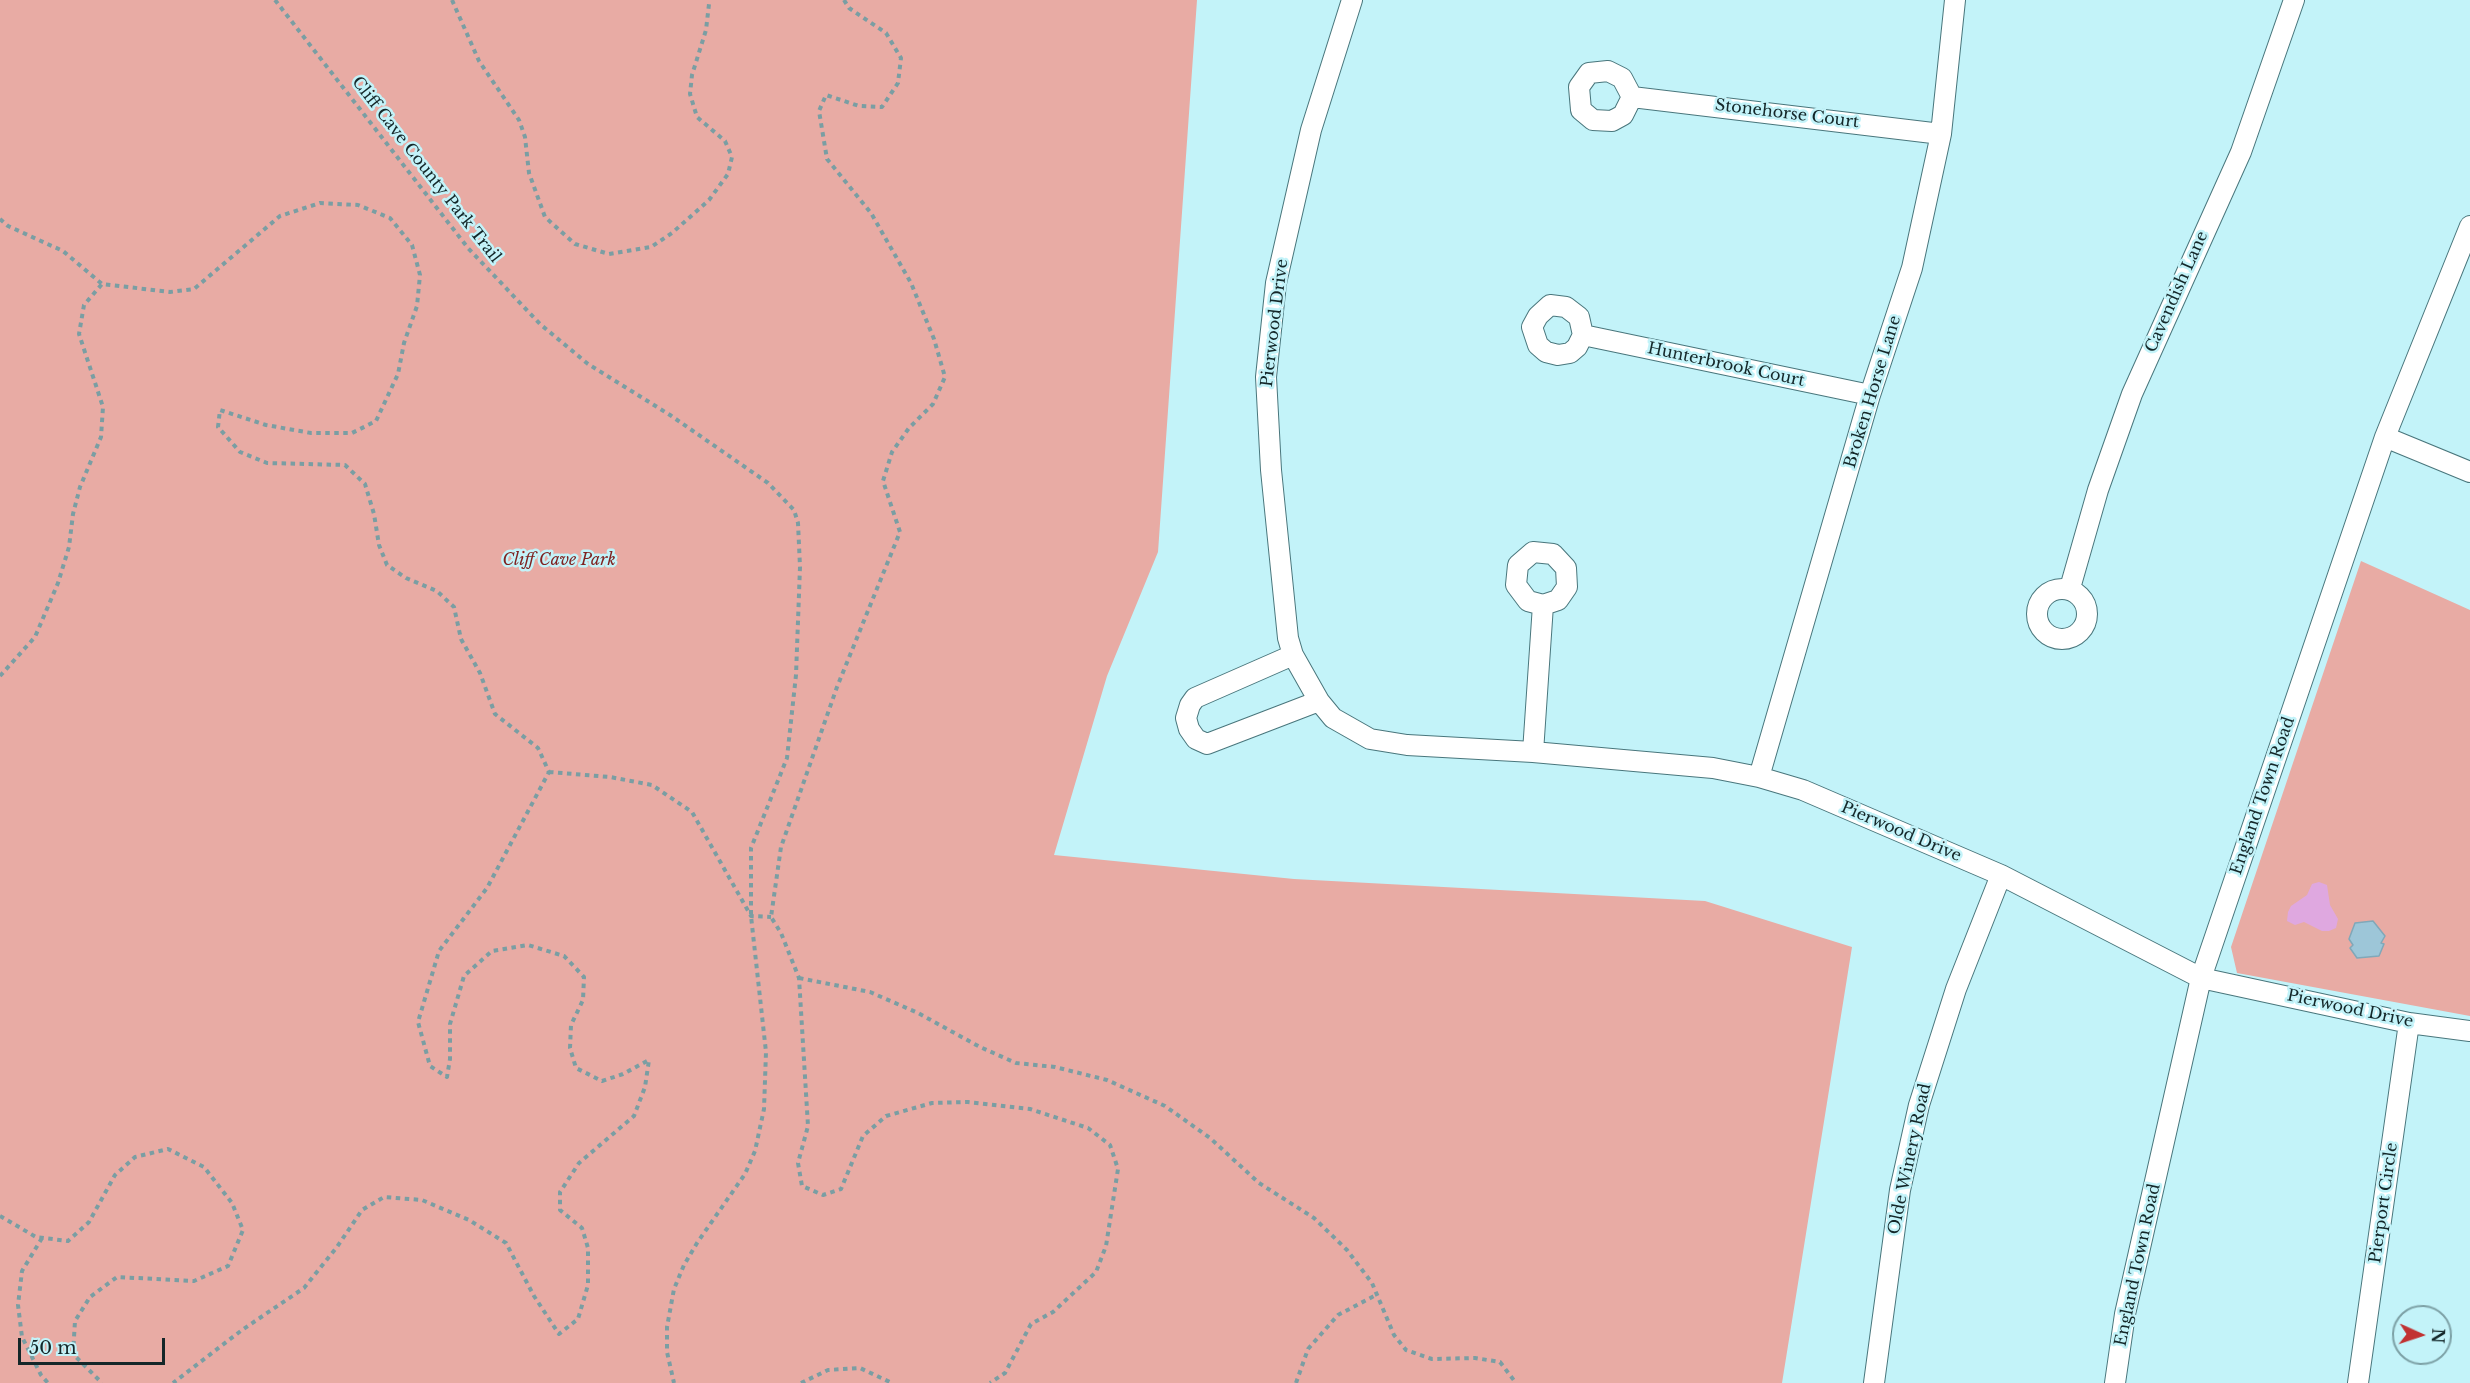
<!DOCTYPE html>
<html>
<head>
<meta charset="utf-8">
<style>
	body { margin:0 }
	#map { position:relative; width:2470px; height:1383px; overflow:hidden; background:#c3f3f9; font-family:"Libre Baskerville",serif }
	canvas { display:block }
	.north { position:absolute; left:2392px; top:1305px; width:60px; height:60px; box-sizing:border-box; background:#c3f3f9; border:2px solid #7da1a6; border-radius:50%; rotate:93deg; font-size:16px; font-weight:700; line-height:24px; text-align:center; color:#142729 }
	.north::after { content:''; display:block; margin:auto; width:21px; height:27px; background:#c13232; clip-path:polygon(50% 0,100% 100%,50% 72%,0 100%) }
	.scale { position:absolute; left:18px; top:1338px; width:147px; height:27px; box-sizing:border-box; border:3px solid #142729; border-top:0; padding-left:8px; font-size:18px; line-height:21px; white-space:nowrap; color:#142729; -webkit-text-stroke:4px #c3f3f9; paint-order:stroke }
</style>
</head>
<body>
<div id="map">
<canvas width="2470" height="1383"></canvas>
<div class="north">N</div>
<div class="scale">50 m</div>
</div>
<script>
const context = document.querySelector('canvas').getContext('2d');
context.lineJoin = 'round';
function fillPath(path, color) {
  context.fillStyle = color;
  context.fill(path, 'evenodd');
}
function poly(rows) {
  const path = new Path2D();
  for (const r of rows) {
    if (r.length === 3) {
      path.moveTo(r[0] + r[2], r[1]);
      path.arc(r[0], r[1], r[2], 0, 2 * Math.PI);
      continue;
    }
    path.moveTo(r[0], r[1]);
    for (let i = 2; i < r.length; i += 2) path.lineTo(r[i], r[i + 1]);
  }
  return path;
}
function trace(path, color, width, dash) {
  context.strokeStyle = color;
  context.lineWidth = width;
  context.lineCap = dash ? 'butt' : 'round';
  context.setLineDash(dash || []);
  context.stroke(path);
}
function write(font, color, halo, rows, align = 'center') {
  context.font = font + ' "Libre Baskerville",serif';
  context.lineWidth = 5;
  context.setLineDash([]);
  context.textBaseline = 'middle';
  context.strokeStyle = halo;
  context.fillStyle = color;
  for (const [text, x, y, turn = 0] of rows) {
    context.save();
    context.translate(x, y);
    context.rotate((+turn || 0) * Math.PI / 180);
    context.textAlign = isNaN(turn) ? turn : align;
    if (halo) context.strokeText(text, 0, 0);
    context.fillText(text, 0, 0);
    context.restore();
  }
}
fillPath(poly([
	[0,0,1197,0,1158,552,1107,676,1054,855,1294,879,1705,901,1852,947,1782,1383,0,1383],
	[2361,561,2470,610,2470,1016,2237,973,2231,947]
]), '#e8aba4');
fillPath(poly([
	[2319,882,2327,885,2330,905,2338,919,2336,928,2329,931,2322,931,2304,922,2295,925,2287,921,2288,912,2291,906,2307,895,2312,884]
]), '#dfa8e0');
const building = poly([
	[2373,921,2385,936,2381,943,2384,944,2379,956,2357,958,2350,948,2353,945,2349,939,2355,923,2373,921]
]);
fillPath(building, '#9dc6d8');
trace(building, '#80a8b9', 1.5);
const minor = poly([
	[1352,0,1311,130,1276,283,1266,377,1271,470,1288,638,1293,655,1319,701,1333,718,1370,739,1407,745,1533,752,1713,768,1759,777,1803,790,2001,875,2201,978,2409,1023,2470,1031],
	[1632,97,1623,115,1612,121,1593,120,1581,110,1579,87,1589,73,1608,71,1622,78,1632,97,1941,134],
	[1583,335,1577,347,1570,353,1558,355,1546,352,1538,345,1532,327,1538,316,1550,305,1566,307,1579,317,1583,335,1870,395],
	[2385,437,2470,472],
	[2070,588,2098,490,2132,394,2241,152,2294,0],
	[2062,614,25],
	[1293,655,1195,698,1190,705,1186,718,1189,729,1196,739,1207,744,1319,701],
	[1533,752,1543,605,1558,600,1567,587,1566,568,1553,554,1533,552,1518,565,1516,585,1528,601,1543,605],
	[1759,777,1870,395,1912,268,1941,134,1955,0],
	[1874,1383,1900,1190,1919,1105,1956,989,2001,875],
	[2115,1383,2125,1314,2201,978,2385,437,2470,226],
	[2358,1383,2409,1023]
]);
trace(minor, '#49767c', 22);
trace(poly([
	[275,0,468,248,540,324,588,364,670,415,768,483,794,510,798,523,800,567,796,675,787,758,751,848,751,916,766,1052,764,1109,755,1151,745,1174,697,1243,684,1265,674,1289,667,1327,667,1352,674,1383],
	[452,0,479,61,519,120,525,137,529,173,545,217,575,244,609,254,651,247,672,233,709,200,728,174,732,157,725,141,697,117,690,94,692,75,706,30,709,4,708,0],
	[844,0,849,8,886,33,901,58,898,83,882,107,859,106,826,95,819,111,827,159,871,213,911,283,934,339,945,377,933,404,909,428,892,452,883,481,900,532,837,687,781,847,771,917,781,933,799,978,808,1126,798,1163,802,1186,823,1195,841,1189,863,1136,886,1116,932,1103,968,1102,1030,1109,1088,1128,1110,1145,1118,1169,1106,1246,1096,1272,1053,1312,1031,1324,1005,1373,990,1383],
	[0,219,8,226,63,251,102,284],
	[0,676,35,637,58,583,69,547,73,514,80,487,101,437,103,407,79,334,84,305,102,284,170,292,194,289,280,216,320,203,358,205,390,218,412,245,420,275,417,306,404,343,398,374,376,421,352,433,311,433,266,425,220,410,218,427,240,452,267,463,345,465,365,484,374,514,379,545,387,565,406,578,437,591,454,607,461,639,480,673,495,714,538,748,549,772,487,888,439,951,418,1022,430,1066,447,1077,450,1059,450,1024,464,976,492,951,528,945,564,956,584,977,583,1000,571,1025,570,1048,576,1068,602,1081,623,1074,649,1060,645,1087,634,1116,579,1163,560,1192,560,1210,582,1228,588,1248,588,1285,578,1319,559,1334,534,1296,506,1243,469,1220,422,1200,384,1197,362,1210,337,1247,304,1288,242,1330,173,1383],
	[549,772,610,777,652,785,692,812,751,916,771,917],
	[799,978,870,992,918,1013,980,1047,1016,1063,1055,1067,1107,1080,1165,1106,1210,1138,1259,1183,1314,1218,1347,1250,1372,1283,1394,1335,1406,1350,1432,1359,1475,1358,1500,1362,1516,1383],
	[0,1216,36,1237,68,1241,89,1222,115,1175,135,1157,168,1149,204,1167,232,1203,243,1230,228,1266,194,1281,117,1277,90,1297,75,1321,73,1354,102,1383],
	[42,1238,22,1271,18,1305,22,1337,41,1375,48,1383],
	[801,1383,828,1370,860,1368,892,1383],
	[1296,1383,1308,1349,1338,1315,1376,1295]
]), '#7a9ea3', 4, [4.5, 4.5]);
trace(minor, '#fff', 20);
write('16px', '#142729', '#c3f3f9', [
	["Stonehorse Court",1787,114,7],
	["Cliff Cave County Park Trail",426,170,52],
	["Cavendish Lane",2177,292,-66],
	["Pierwood Drive",1275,323,-83],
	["Hunterbrook Court",1726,365,12],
	["Broken Horse Lane",1873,392,-73],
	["England Town Road",2263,796,-71],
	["Pierwood Drive",1901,832,23],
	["Pierwood Drive",2350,1009,12],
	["Olde Winery Road",1910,1159,-78],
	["Pierport Circle",2384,1203,-82],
	["England Town Road",2138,1265,-78]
]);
write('italic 16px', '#7f2220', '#c3f3f9', [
	["Cliff Cave Park",559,560]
]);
</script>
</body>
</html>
